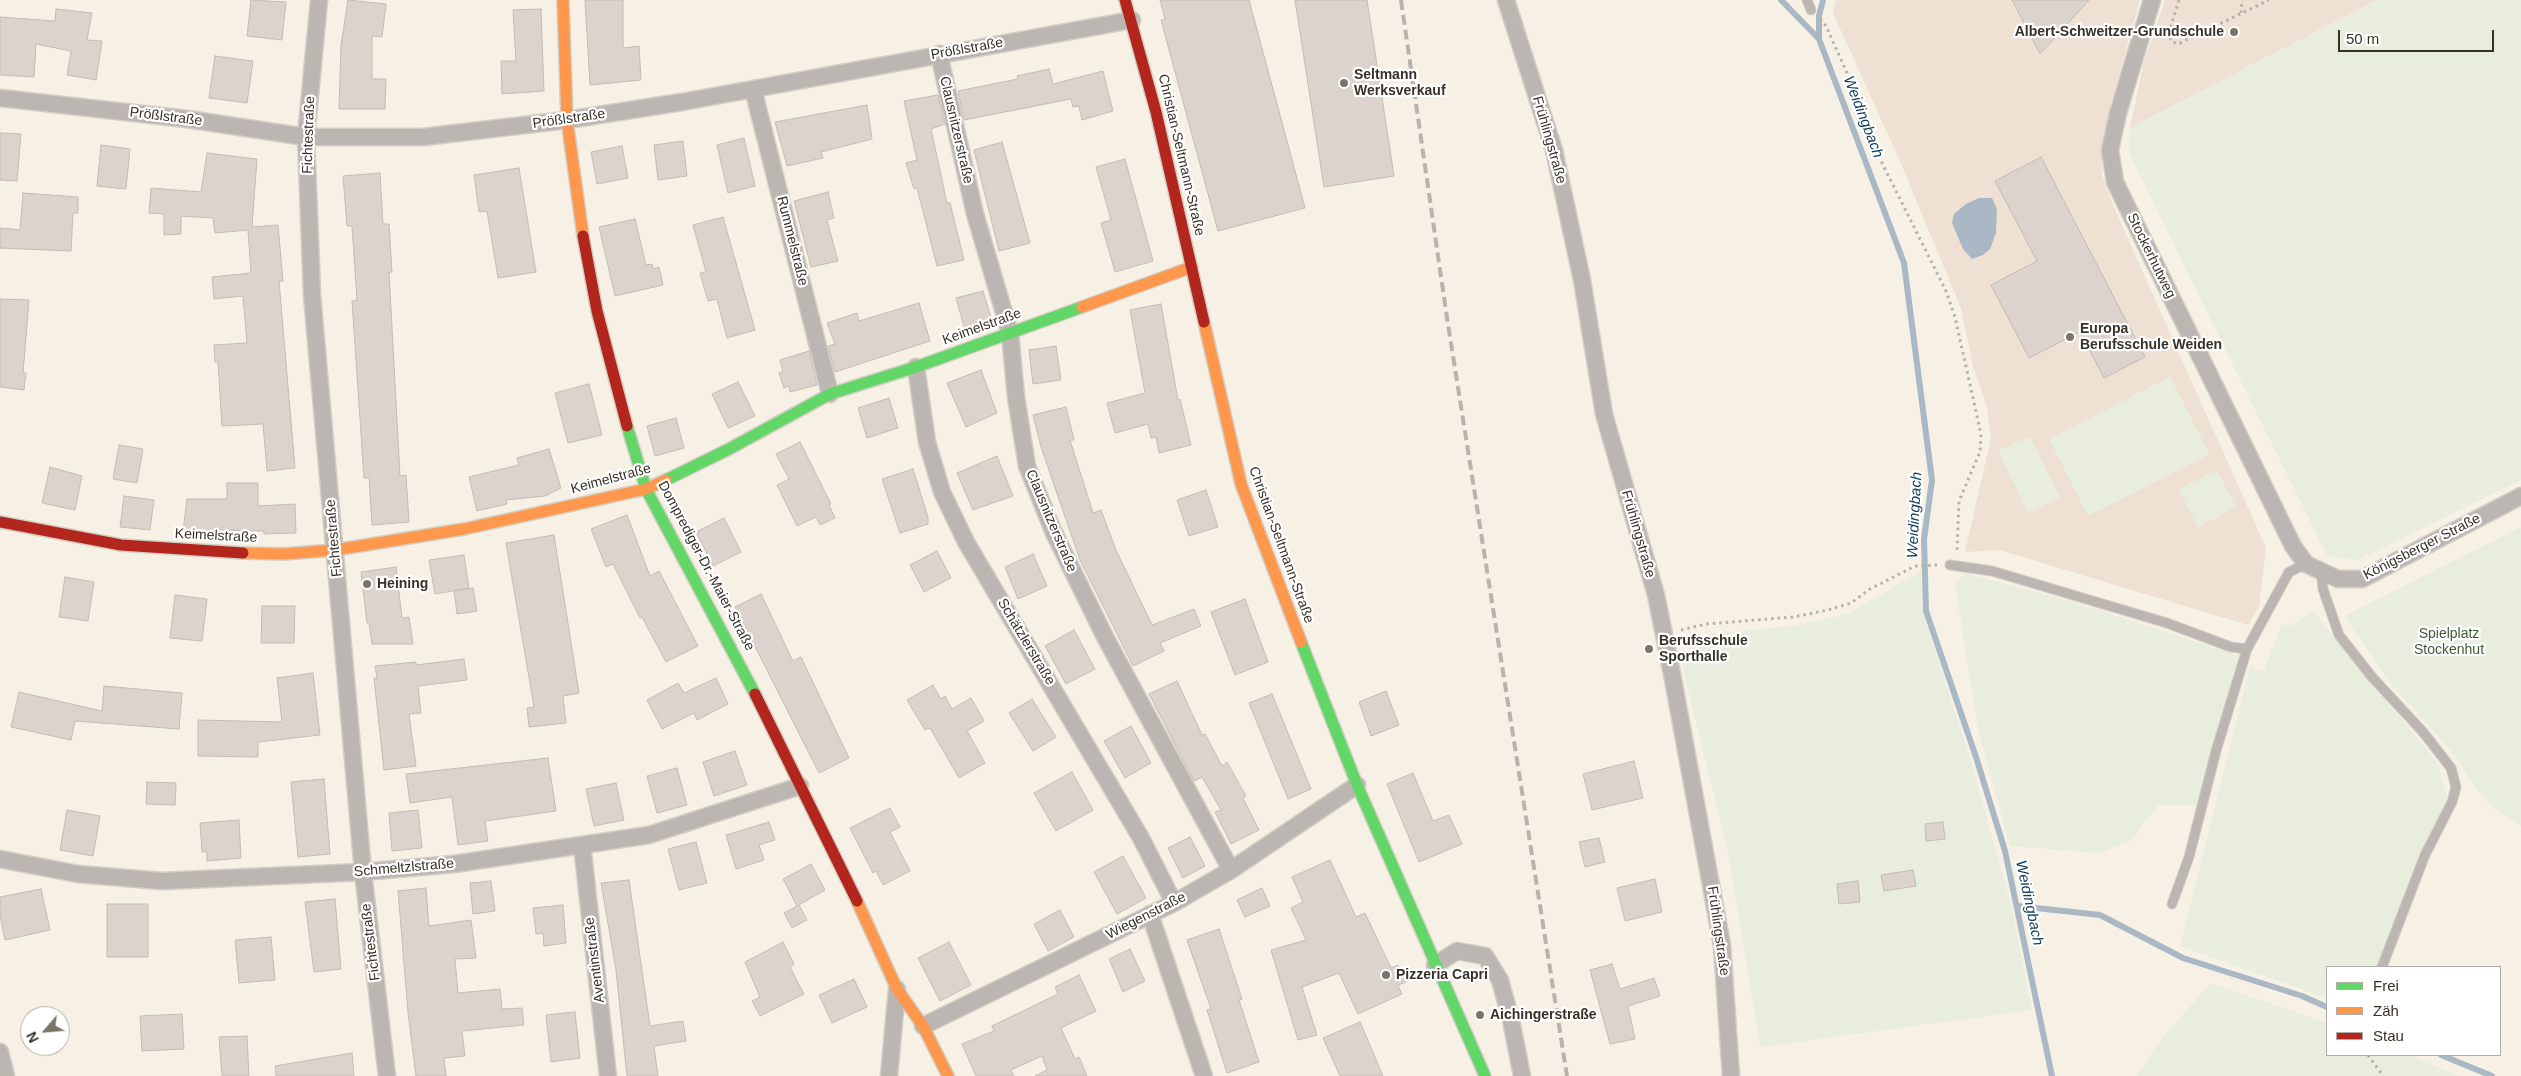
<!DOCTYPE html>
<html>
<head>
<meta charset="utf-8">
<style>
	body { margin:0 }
	#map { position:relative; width:2521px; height:1076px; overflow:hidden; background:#f7f1e5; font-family:Arial,sans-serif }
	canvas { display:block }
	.legend { position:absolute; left:2326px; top:966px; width:175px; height:90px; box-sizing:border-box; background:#fff; border:1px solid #afada9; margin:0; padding:6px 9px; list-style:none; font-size:15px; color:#373227 }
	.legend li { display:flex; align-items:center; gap:10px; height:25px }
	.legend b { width:25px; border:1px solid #afada9 }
	.north { position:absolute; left:20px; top:1006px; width:50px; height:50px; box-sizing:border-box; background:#fff; border:1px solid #afada9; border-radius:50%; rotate:243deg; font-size:14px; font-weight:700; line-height:20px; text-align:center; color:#373227 }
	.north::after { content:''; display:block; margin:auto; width:18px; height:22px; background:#7a756a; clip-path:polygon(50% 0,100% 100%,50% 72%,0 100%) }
	.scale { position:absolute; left:2338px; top:30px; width:156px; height:22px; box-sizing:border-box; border:2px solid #373227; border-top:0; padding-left:6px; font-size:15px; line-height:18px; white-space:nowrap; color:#373227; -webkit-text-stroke:4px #fff; paint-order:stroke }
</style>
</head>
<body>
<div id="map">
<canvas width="2521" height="1076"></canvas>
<ul class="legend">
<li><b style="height:6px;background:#63d668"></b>Frei</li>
<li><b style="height:6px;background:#ff974d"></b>Zäh</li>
<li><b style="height:6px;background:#b3261e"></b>Stau</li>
</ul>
<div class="north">N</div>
<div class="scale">50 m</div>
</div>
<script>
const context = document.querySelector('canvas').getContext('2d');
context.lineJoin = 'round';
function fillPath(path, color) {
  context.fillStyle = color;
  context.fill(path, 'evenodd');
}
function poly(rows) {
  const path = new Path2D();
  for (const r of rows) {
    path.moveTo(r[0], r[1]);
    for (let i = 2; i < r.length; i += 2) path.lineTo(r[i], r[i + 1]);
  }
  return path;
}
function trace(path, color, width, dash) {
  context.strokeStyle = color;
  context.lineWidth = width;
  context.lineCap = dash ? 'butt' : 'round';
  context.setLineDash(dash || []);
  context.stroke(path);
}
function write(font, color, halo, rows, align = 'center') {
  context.font = font + ' Arial,sans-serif';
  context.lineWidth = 4.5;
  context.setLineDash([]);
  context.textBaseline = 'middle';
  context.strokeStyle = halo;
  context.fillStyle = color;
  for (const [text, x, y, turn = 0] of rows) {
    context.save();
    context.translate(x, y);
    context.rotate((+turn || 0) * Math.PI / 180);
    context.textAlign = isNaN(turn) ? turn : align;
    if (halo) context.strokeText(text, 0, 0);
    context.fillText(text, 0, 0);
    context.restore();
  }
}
fillPath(poly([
	[1836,0,2140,0,2109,109,2102,146,2102,175,2112,203,2266,548,2259,607,2248,625,1999,550,1965,552,1991,438,1987,407,1973,366,1961,308,1898,157,1833,13],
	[2165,0,2377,0,2130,128,2143,65]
]), '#eee0d3');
fillPath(poly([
	[2377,0,2521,0,2521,480,2357,560,2327,556,2129,153,2130,128],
	[2170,377,2210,454,2088,516,2049,439],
	[2030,436,2060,497,2028,513,1998,451],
	[2217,470,2236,507,2198,527,2179,489],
	[2521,527,2521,826,2492,807,2469,779,2457,758,2389,681,2344,616],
	[1921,571,1922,610,1970,758,2011,905,2032,1010,1760,1047,1728,852,1683,669,1692,641,1711,634,1801,625,1848,614],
	[1965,573,2077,603,2239,656,2198,806,2157,806,2131,841,2098,853,2010,846,1979,733,1955,585],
	[2314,612,2438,764,2448,803,2416,865,2377,967,2327,967,2327,998,2180,946,2250,667,2264,670,2282,624,2290,626],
	[2211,983,2327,1023,2327,1055,2408,1055,2461,1076,2136,1076,2162,1038]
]), '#e8eddd');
fillPath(poly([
	[1979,198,1992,198,1997,209,1996,233,1990,249,1983,255,1972,259,1963,249,1952,223,1954,214,1966,204]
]), '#a9b8c4');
trace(poly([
	[1781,0,1819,39,1904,263,1932,480,1924,539,1926,611,1976,757,2005,851,2052,1076],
	[1819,39,1819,16,1823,0],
	[2018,906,2100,915,2183,958,2302,996,2327,1007],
	[2441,1055,2492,1076]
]), '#a9b8c4', 6);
const building = poly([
	[251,0,286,2,282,40,247,36,251,0],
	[348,0,386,4,382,37,372,36,372,79,386,79,385,109,339,109,341,45,348,0],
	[585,0,623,0,623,48,639,46,641,80,590,85,585,0],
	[1160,0,1249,0,1305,208,1218,231,1161,20,1165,19,1160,0],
	[1295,0,1367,0,1394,176,1324,187,1295,0],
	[2012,0,2089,0,2040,54,2012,0],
	[56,9,92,13,87,40,102,41,96,80,67,75,71,51,36,44,34,77,0,75,0,17,55,21,56,9],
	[541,9,544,91,502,94,501,61,516,61,513,10,541,9],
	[215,56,253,61,247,103,209,98,215,56],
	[1049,69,1053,84,1103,71,1113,111,1082,120,1079,106,1073,107,1071,99,964,120,958,91,1018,79,1017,76,1049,69],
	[938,95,945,124,931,129,947,203,950,203,964,260,937,266,917,188,914,189,906,163,917,160,904,101,938,95],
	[867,105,872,139,821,152,823,158,787,166,775,122,867,105],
	[0,133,21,134,17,181,0,180,0,133],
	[744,138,755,186,728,193,717,145,744,138],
	[683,141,687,176,658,180,654,145,683,141],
	[1002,142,1030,243,999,251,974,150,1002,142],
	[101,145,130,149,126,189,97,186,101,145],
	[622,146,628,178,597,184,591,152,622,146],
	[207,153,257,159,252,227,278,225,283,281,279,281,295,468,267,471,263,424,222,426,218,362,215,362,214,345,247,343,243,296,214,299,212,277,251,273,248,230,215,233,213,218,181,216,181,234,164,235,164,214,149,213,151,188,201,192,207,153],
	[2041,157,2145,357,2104,378,2080,332,2029,358,1991,285,2037,261,1995,181,2041,157],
	[1125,159,1153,261,1115,272,1101,223,1111,220,1096,167,1125,159],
	[519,168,536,272,498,278,487,211,479,212,474,175,519,168],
	[380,173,383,224,389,224,392,272,389,272,400,476,406,475,409,522,372,525,369,478,364,478,352,301,357,300,352,226,347,226,343,176,380,173],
	[828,192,834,218,827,220,838,261,811,267,794,201,828,192],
	[23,193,78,197,78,213,73,213,71,251,0,248,0,228,20,230,23,193],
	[723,217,755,330,727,338,717,299,708,301,700,273,706,272,693,225,723,217],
	[635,219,646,265,652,264,653,269,659,267,663,285,615,296,599,227,635,219],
	[983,291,992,321,965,330,956,298,983,291],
	[0,299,29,300,23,373,26,373,24,390,0,387,0,299],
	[919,303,930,341,835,372,828,346,835,344,827,323,857,313,859,321,919,303],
	[1161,304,1178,400,1180,399,1191,445,1159,453,1156,437,1151,438,1148,424,1115,433,1107,403,1145,393,1130,310,1161,304],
	[1056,346,1061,380,1033,384,1029,350,1056,346],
	[809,351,817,385,790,392,789,386,784,388,779,373,783,371,780,360,809,351],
	[981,370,997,413,966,427,947,383,981,370],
	[738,382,755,416,728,428,712,394,738,382],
	[589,384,602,435,568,443,555,393,589,384],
	[889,398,898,428,867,438,858,408,889,398],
	[1066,407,1074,440,1070,440,1093,513,1101,510,1116,550,1152,625,1194,609,1201,626,1160,643,1164,651,1133,666,1080,560,1041,447,1033,415,1066,407],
	[676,418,684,448,655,456,647,426,676,418],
	[800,442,831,504,829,505,835,518,820,525,816,517,797,526,777,485,789,479,776,454,800,442],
	[119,445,143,449,137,483,113,479,119,445],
	[549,449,561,488,545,496,506,500,507,504,477,511,469,477,519,465,517,458,549,449],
	[997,456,1013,496,973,510,957,473,997,456],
	[50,467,82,476,75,510,42,503,50,467],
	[913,469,928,517,928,524,900,533,882,479,913,469],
	[227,483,258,483,258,506,295,504,296,533,264,534,264,531,216,530,216,534,183,531,187,499,227,499,227,483],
	[1206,490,1218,527,1189,536,1177,500,1206,490],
	[124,496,154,500,150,530,120,527,124,496],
	[627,515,650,576,659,571,698,646,666,662,642,617,640,618,613,564,606,567,591,529,627,515],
	[724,518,741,552,713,566,696,532,724,518],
	[554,535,579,693,563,696,566,723,529,727,527,708,534,707,506,543,554,535],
	[937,551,951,578,924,592,910,565,937,551],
	[1033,554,1047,586,1018,599,1005,567,1033,554],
	[464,555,469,588,435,594,429,560,464,555],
	[396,567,402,618,409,617,413,644,372,644,369,623,367,623,361,572,396,567],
	[65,577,94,582,88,621,59,617,65,577],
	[473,588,477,611,457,614,454,591,473,588],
	[761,594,793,661,801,657,849,758,819,773,735,607,761,594],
	[175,595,207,599,202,641,170,638,175,595],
	[1245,599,1268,662,1235,675,1211,612,1245,599],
	[262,606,295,606,294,643,261,643,262,606],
	[1074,630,1095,669,1066,684,1045,646,1074,630],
	[464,659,467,680,418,686,421,713,409,714,416,766,384,770,374,678,377,678,375,666,416,662,416,665,464,659],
	[313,673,320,735,258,742,258,757,198,756,198,720,282,722,277,678,313,673],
	[716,678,728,704,697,720,694,713,662,729,647,700,678,683,684,693,716,678],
	[1177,681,1202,735,1205,734,1222,766,1227,762,1246,796,1243,798,1259,830,1231,844,1215,812,1221,810,1202,777,1194,781,1149,694,1177,681],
	[933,685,941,699,945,696,952,709,971,698,984,721,967,731,985,763,959,778,930,728,925,730,907,700,933,685],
	[104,686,182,693,179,729,75,721,71,740,11,727,19,692,102,711,104,686],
	[1386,691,1399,725,1371,736,1359,702,1386,691],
	[1272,694,1311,789,1288,799,1249,703,1272,694],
	[1032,699,1056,737,1033,751,1009,713,1032,699],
	[1131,726,1151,763,1125,778,1104,741,1131,726],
	[735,751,747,785,714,796,703,762,735,751],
	[548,758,556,811,485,821,488,841,458,845,452,797,410,803,406,774,548,758],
	[1634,761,1643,798,1592,810,1583,774,1634,761],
	[677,768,687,805,657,813,647,776,677,768],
	[1072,772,1093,810,1056,831,1034,793,1072,772],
	[1413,773,1433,821,1449,815,1462,844,1419,862,1387,784,1413,773],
	[324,779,330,854,298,857,291,782,324,779],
	[147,782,176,783,175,805,146,804,147,782],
	[616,783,624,820,594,826,586,789,616,783],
	[890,808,900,827,890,832,910,871,883,885,876,871,873,873,850,828,890,808],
	[67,810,100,816,93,856,60,850,67,810],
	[418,810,422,848,392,851,389,813,418,810],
	[239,820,241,858,207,861,207,852,202,852,200,823,239,820],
	[769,822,775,840,759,845,764,860,736,869,726,835,769,822],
	[1943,822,1945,839,1926,841,1925,824,1943,822],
	[1190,837,1205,866,1183,878,1168,848,1190,837],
	[1599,838,1605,862,1585,867,1579,842,1599,838],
	[696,842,707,883,679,890,668,849,696,842],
	[1123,856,1146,898,1117,914,1094,872,1123,856],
	[1330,860,1356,917,1365,913,1391,968,1398,965,1406,982,1398,985,1402,994,1358,1014,1339,973,1302,987,1317,1035,1298,1040,1271,950,1306,940,1291,908,1303,902,1292,877,1330,860],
	[811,864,825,890,799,905,807,920,792,928,784,913,797,906,783,879,811,864],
	[1913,870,1916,886,1884,891,1881,875,1913,870],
	[1655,879,1662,912,1625,921,1617,888,1655,879],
	[629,880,650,1026,683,1021,686,1041,654,1046,658,1076,627,1076,616,970,601,883,629,880],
	[491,881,495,911,473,914,470,883,491,881],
	[1858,881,1860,902,1839,904,1837,884,1858,881],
	[426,888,429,926,471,920,476,958,455,959,458,993,500,989,502,1009,522,1008,524,1025,462,1031,465,1056,444,1058,446,1076,416,1076,408,1012,398,891,426,888],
	[1262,888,1270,906,1245,917,1237,900,1262,888],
	[41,889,50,930,5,940,0,915,0,897,41,889],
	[335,899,341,969,314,972,305,902,335,899],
	[107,904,148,904,148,957,107,957,107,904],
	[563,905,566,943,544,946,543,933,536,934,533,908,563,905],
	[1060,910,1074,937,1048,951,1034,924,1060,910],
	[1219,929,1242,999,1239,1000,1259,1062,1227,1073,1207,1010,1211,1009,1187,940,1219,929],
	[271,937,275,980,239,983,235,940,271,937],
	[783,942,794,964,790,967,804,994,760,1016,752,1001,760,997,745,962,783,942],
	[949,942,971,985,940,1001,918,958,949,942],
	[1130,949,1145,981,1123,992,1109,959,1130,949],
	[1612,964,1620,989,1654,978,1660,996,1628,1006,1635,1039,1610,1044,1590,970,1612,964],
	[1079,975,1096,1011,1061,1028,1075,1059,1079,1057,1087,1076,1035,1076,1047,1070,1042,1056,1011,1070,1014,1076,976,1076,962,1044,994,1031,992,1026,1058,994,1055,987,1079,975],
	[854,979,867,1007,832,1023,819,995,854,979],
	[575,1012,580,1058,551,1062,546,1015,575,1012],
	[182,1014,184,1049,142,1051,140,1016,182,1014],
	[1360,1022,1383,1076,1340,1076,1323,1038,1360,1022],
	[247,1036,249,1076,222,1076,219,1037,247,1036],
	[352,1053,354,1076,276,1076,275,1066,352,1053]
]);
fillPath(building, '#ddd3cd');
trace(building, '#c4bbb5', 1);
const lane = poly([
	[1807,0,1811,10],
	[1950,565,1992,571,2167,623,2231,647,2247,649],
	[2321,571,2323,589,2339,635,2372,677,2423,732,2451,768,2456,787,2452,802,2425,855,2382,967],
	[2172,904,2189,857,2216,751,2247,649,2289,572,2306,564]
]);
const street = poly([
	[319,0,306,137,312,295,363,872,387,1076],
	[1506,0,1554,150,1582,280,1604,414,1656,595,1672,674,1722,945,1731,1076],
	[2152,0,2118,113,2110,150,2115,182,2293,546,2306,564,2338,579,2362,579,2521,496],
	[939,54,975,214,1010,333,1016,397,1027,466,1054,533,1105,637,1231,870],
	[753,89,830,394],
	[0,98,187,119,306,137,423,137,567,120,682,102,1132,20],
	[916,367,927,442,942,492,966,542,1141,838,1174,903],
	[582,845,608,1076],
	[0,859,78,874,162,881,363,872,454,864,649,835,800,786],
	[1150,914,1204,1076],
	[1435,965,1457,951,1485,956,1500,980,1511,1020,1522,1076],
	[923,1026,1174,903,1231,870,1357,785],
	[0,1052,6,1076],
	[889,1076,897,989]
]);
const fast = poly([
	[627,426,646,489,755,694],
	[666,480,729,449,830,394,916,367,1082,307],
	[1301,642,1357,785,1485,1076]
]);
const slow = poly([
	[563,0,567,120,583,236],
	[1082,307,1192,267],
	[1204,322,1241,484,1301,642],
	[243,553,284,554,335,550,464,529,646,489,666,480],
	[857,901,897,989,923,1026,948,1076]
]);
const jam = poly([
	[1125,0,1156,112,1204,322],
	[583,236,597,311,627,426],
	[0,522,121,545,243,553],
	[755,694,857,901]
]);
trace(lane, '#d3cec4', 11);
trace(street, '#d3cec4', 19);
trace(fast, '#d3cec4', 14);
trace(slow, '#d3cec4', 14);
trace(jam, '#d3cec4', 14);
trace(poly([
	[2179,0,2169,32,2171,41,2178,44,2269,0],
	[2241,13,2242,0],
	[1820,19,1826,26,1869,122,1882,163,1946,291,1955,317,1981,434,1980,452,1959,501,1957,551],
	[1681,630,1706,624,1793,617,1828,610,1851,603,1870,589,1915,566,1937,565],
	[2368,1055,2383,1076]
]), '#b4b0ac', 3, [2.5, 4]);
trace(lane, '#bcb6b3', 9);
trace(street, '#bcb6b3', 16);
trace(fast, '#63d668', 11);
trace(slow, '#ff974d', 11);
trace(jam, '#b3261e', 11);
trace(poly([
	[1401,0,1447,318,1567,1076]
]), '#b7b3ae', 4, [10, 5]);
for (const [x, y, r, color] of [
	[2234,32,5,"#7a756a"],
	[1344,83,5,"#7a756a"],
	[2070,337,5,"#7a756a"],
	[367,584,5,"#7a756a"],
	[1649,649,5,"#7a756a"],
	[1386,975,5,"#7a756a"],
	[1480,1015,5,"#7a756a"]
]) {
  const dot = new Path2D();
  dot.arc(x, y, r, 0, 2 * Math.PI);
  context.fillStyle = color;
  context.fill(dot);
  trace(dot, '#fff', 2);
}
write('bold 14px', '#373227', '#fff', [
	["Albert-Schweitzer-Grundschule",2224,32,"right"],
	["Seltmann",1354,75],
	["Werksverkauf",1354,91],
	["Europa",2080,329],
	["Berufsschule Weiden",2080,345],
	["Heining",377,584],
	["Berufsschule",1659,641],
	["Sporthalle",1659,657],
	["Pizzeria Capri",1396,975],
	["Aichingerstraße",1490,1015]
], 'left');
write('14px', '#373227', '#fff', [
	["Prößlstraße",967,49,-10],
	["Prößlstraße",166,117,7],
	["Prößlstraße",569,119,-8],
	["Clausnitzerstraße",956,130,77],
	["Fichtestraße",309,135,-88],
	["Frühlingstraße",1549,140,74],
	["Christian-Seltmann-Straße",1181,155,77],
	["Rummelstraße",792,241,76],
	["Stockerhutweg",2151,256,64],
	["Keimelstraße",982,327,-20],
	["Keimelstraße",611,479,-15],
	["Clausnitzerstraße",1051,521,67],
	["Frühlingstraße",1638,534,74],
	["Keimelstraße",216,536,3],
	["Fichtestraße",334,538,-95],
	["Christian-Seltmann-Straße",1281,545,70],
	["Königsberger Straße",2422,547,-27],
	["Domprediger-Dr.-Maier-Straße",706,566,62],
	["Schätzlerstraße",1026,642,59],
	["Schmeltzlstraße",404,868,-5],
	["Wiegenstraße",1146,916,-27],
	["Frühlingstraße",1718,931,82],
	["Fichtestraße",371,942,-97],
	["Aventinstraße",595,960,-97]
]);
write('14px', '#3d5b34', '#fff', [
	["Spielplatz",2449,634],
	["Stockenhut",2449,650]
]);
write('italic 15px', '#103b5b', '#fff', [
	["Weidingbach",1863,117,69],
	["Weidingbach",1915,515,-87],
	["Weidingbach",2029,903,78]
]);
</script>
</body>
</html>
